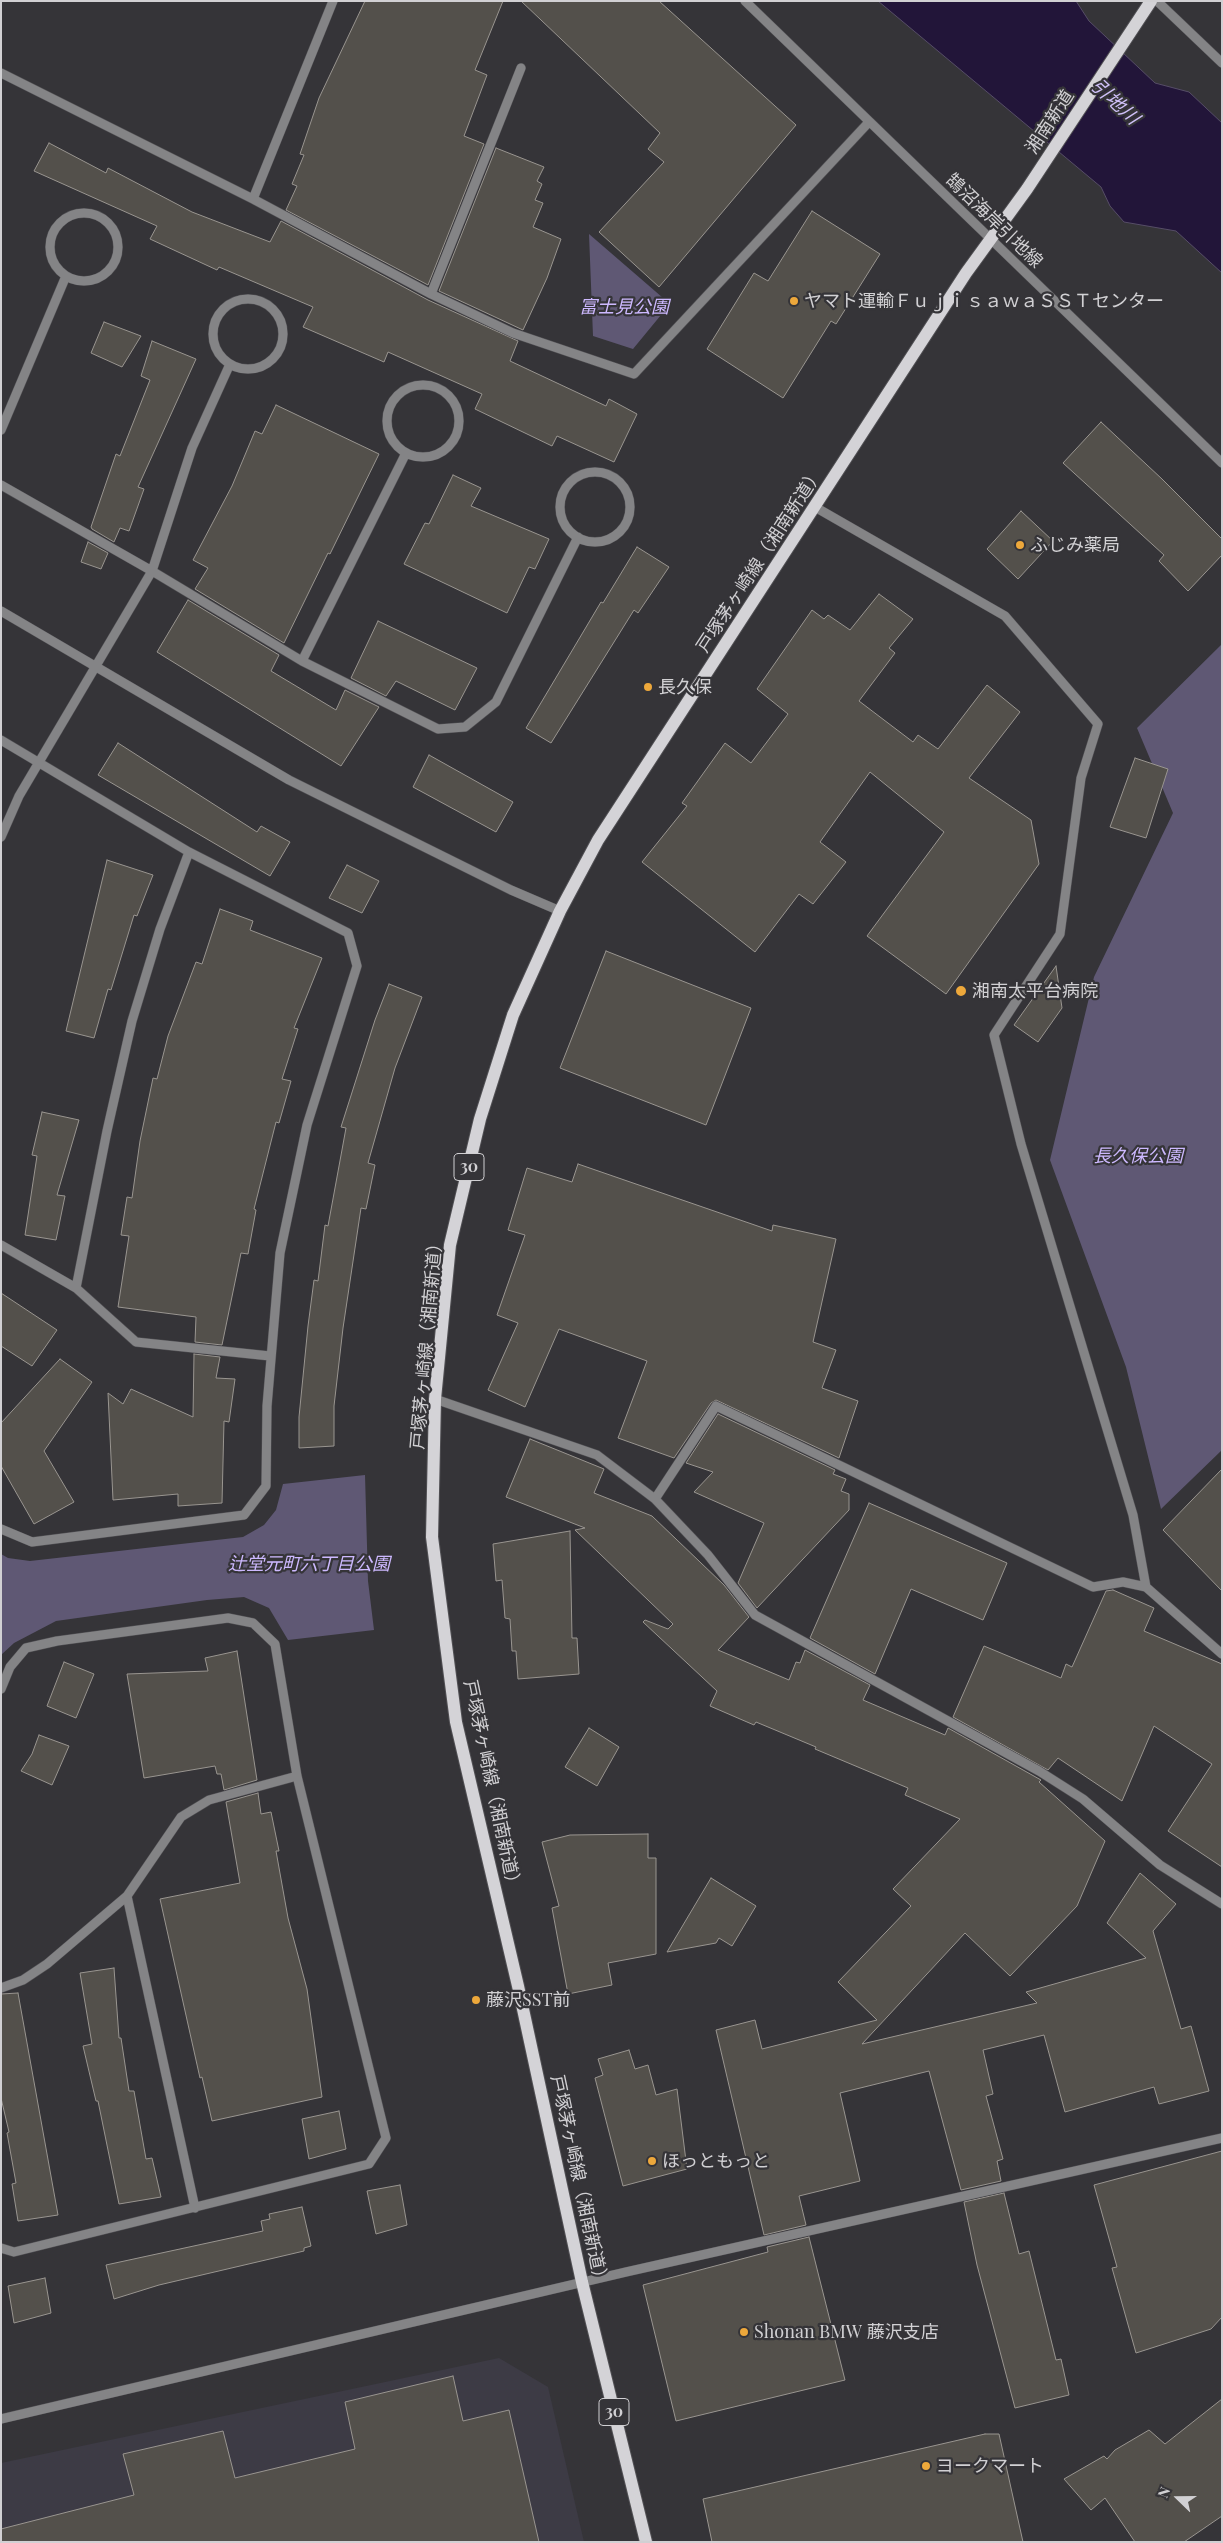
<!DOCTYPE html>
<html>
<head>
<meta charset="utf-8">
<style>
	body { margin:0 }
	#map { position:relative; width:1223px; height:2543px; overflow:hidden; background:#353438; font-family:"Playfair Display",serif }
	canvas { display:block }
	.frame { position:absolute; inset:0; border:2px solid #d1d0d3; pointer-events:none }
	.north { position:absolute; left:1153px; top:2473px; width:50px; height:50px; -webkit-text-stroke:4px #353438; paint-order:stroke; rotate:292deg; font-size:14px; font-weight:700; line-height:20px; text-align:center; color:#d1d0d3 }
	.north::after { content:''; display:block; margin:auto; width:18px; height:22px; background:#d1d0d3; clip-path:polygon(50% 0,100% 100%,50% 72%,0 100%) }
</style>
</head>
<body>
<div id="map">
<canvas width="1223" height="2543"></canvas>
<div class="frame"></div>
<div class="north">N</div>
</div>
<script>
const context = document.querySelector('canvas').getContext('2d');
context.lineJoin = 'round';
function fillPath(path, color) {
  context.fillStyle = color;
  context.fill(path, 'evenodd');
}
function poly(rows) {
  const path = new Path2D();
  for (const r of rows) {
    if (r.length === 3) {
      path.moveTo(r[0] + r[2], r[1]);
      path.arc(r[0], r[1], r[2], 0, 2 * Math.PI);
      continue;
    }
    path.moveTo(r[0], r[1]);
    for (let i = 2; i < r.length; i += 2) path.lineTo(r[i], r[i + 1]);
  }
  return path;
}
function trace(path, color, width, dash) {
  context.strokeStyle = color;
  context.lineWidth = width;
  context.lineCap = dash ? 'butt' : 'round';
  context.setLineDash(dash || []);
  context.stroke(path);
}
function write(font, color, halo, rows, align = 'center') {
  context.font = font + ' "Playfair Display","Noto Sans JP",serif';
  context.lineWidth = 4.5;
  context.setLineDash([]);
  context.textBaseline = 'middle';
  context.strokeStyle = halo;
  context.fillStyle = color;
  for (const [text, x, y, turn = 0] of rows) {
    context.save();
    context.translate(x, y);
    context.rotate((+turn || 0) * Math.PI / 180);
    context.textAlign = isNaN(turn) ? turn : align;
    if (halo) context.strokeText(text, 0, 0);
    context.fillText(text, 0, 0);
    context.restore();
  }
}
fillPath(poly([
	[499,2358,548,2387,584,2542,1,2542,1,2463]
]), '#3d3b45');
fillPath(poly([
	[589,234,670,304,633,349,593,336],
	[1222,644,1222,1450,1161,1509,1126,1367,1050,1160,1094,977,1173,813,1137,728],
	[365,1475,368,1581,374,1630,288,1640,269,1608,244,1597,207,1600,56,1621,14,1643,1,1655,1,1554,8,1558,30,1561,243,1537,264,1525,276,1510,283,1484]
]), '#5f5874');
const water = poly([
	[878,1,1076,1,1089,21,1155,83,1189,92,1222,123,1222,273,1176,231,1124,222,1110,206,1101,187,878,1]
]);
fillPath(water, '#221539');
trace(water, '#564d67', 1);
const building = poly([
	[365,1,503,1,475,70,487,75,464,136,484,144,428,285,286,210,297,186,292,184,304,155,300,154,319,98,365,1],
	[521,1,659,1,796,125,659,287,599,232,664,162,648,149,660,133,521,1],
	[49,143,106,173,108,168,192,212,270,242,281,221,428,300,518,341,510,361,606,406,609,399,637,414,614,462,557,436,552,446,475,409,482,394,388,352,384,362,303,327,313,307,219,267,217,270,150,239,157,226,34,171,49,143],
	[496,148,544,167,537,181,542,184,535,200,543,203,533,227,561,239,547,278,523,330,439,291,496,148],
	[812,211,880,254,836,324,831,321,783,398,707,349,754,273,768,281,812,211],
	[104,322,141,336,122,367,91,353,104,322],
	[152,341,196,359,138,487,144,489,129,531,120,528,114,542,92,529,91,527,116,454,120,456,150,380,141,376,152,341],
	[276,405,379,454,330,554,328,553,284,643,195,589,208,568,193,560,232,486,255,431,262,434,276,405],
	[1101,422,1162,479,1222,539,1222,555,1188,591,1159,561,1164,555,1063,463,1101,422],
	[453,475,481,488,471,506,549,539,535,569,529,567,507,613,404,564,425,523,429,524,453,475],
	[1021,511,1053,541,1018,579,987,549,1021,511],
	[88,542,108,553,101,569,81,562,88,542],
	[637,547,669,567,638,613,634,610,551,743,526,728,601,602,603,603,637,547],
	[879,594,913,619,889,648,895,653,859,701,913,742,918,735,938,749,987,685,1020,712,969,778,1031,820,1039,864,946,994,867,936,944,832,870,772,820,842,846,862,813,904,799,894,755,952,642,862,687,806,682,803,725,743,751,763,788,714,757,689,812,610,824,619,828,615,850,630,879,594],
	[188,600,279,655,271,671,336,710,345,690,379,707,341,766,157,652,188,600],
	[378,621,477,668,455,710,396,681,386,696,351,678,378,621],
	[118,743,257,832,261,826,290,842,270,876,98,775,118,743],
	[429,755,513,802,496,832,413,787,429,755],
	[1135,758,1168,769,1146,838,1110,827,1135,758],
	[107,860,153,875,137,916,134,915,111,990,108,989,94,1038,66,1031,107,860],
	[347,865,379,881,362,913,329,898,347,865],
	[220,909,253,921,250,930,322,958,294,1028,298,1029,282,1079,291,1081,279,1123,276,1122,254,1209,256,1210,248,1254,241,1253,222,1345,195,1342,196,1317,118,1307,129,1236,121,1235,127,1197,132,1198,140,1141,153,1078,157,1079,168,1036,196,962,202,964,220,909],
	[606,951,751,1008,706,1125,560,1068,606,951],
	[1056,966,1062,1008,1038,1042,1014,1025,1056,966],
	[389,984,422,997,395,1068,368,1163,375,1165,366,1209,361,1208,343,1328,334,1406,334,1446,299,1448,299,1417,308,1326,314,1280,318,1281,325,1225,328,1226,346,1128,341,1127,375,1020,389,984],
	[42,1112,79,1120,57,1195,65,1196,56,1240,25,1235,37,1156,32,1155,42,1112],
	[578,1164,772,1231,773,1225,836,1239,813,1342,836,1350,822,1388,858,1401,839,1458,716,1400,711,1403,674,1458,618,1438,647,1361,559,1329,525,1407,488,1390,518,1323,497,1315,525,1235,508,1230,527,1168,572,1182,578,1164],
	[1,1293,57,1330,32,1366,1,1346,1,1293],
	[194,1354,220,1357,216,1378,235,1379,229,1422,224,1421,222,1503,178,1506,178,1494,113,1500,108,1393,123,1404,131,1389,193,1417,194,1354],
	[60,1359,92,1382,44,1451,74,1502,34,1524,1,1466,1,1423,60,1359],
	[718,1414,835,1470,833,1474,846,1479,841,1491,849,1494,849,1510,757,1608,738,1583,764,1523,694,1492,713,1472,686,1463,718,1414],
	[530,1439,604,1469,594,1493,652,1516,724,1585,749,1617,718,1650,789,1680,796,1662,800,1663,805,1650,870,1685,863,1700,945,1735,948,1728,1041,1780,1039,1782,1105,1841,1077,1906,1010,1976,965,1933,862,2044,1037,2003,1026,1992,1146,1958,1107,1923,1140,1873,1176,1904,1153,1931,1181,2029,1191,2026,1209,2091,1159,2104,1154,2087,1065,2112,1044,2035,983,2050,993,2094,986,2096,1003,2159,997,2161,1001,2181,961,2190,929,2071,840,2093,860,2181,799,2196,806,2225,764,2235,716,2030,755,2020,762,2049,877,2020,838,1982,911,1906,893,1889,960,1819,905,1795,908,1788,815,1749,816,1747,756,1722,754,1725,710,1706,717,1691,643,1622,645,1620,668,1629,673,1624,575,1530,585,1528,506,1497,530,1439],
	[1222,1469,1222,1591,1163,1530,1222,1469],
	[869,1503,1007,1563,983,1620,911,1589,875,1674,810,1638,869,1503],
	[570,1531,572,1638,577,1638,579,1674,518,1679,516,1651,512,1651,510,1619,505,1618,502,1580,496,1581,493,1544,570,1531],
	[1113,1590,1154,1608,1144,1631,1222,1664,1222,1867,1168,1831,1212,1764,1154,1726,1122,1801,1058,1758,1048,1770,953,1717,984,1646,1061,1678,1066,1664,1072,1667,1106,1591,1113,1590],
	[237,1651,257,1780,224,1790,221,1774,217,1774,215,1766,144,1778,127,1674,208,1671,205,1658,237,1651],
	[64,1662,94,1674,76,1718,47,1706,64,1662],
	[589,1728,619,1747,597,1786,565,1767,589,1728],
	[39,1735,69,1746,52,1785,21,1771,32,1754,39,1735],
	[258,1793,261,1814,271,1812,279,1851,276,1851,288,1918,307,1989,322,2097,212,2121,202,2077,200,2078,160,1899,240,1883,226,1802,258,1793],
	[648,1834,648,1858,656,1858,656,1954,608,1963,612,1985,568,1994,552,1908,559,1906,542,1842,570,1835,648,1834],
	[711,1878,756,1906,732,1946,719,1938,716,1943,667,1952,711,1878],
	[114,1968,119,2038,121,2038,129,2091,134,2091,146,2159,152,2158,161,2197,119,2204,98,2101,96,2101,83,2046,92,2044,80,1973,114,1968],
	[18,1993,58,2215,18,2221,12,2184,16,2183,7,2133,9,2132,1,2098,1,1994,18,1993],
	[629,2050,635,2069,648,2065,656,2095,677,2089,687,2169,623,2186,595,2078,603,2075,598,2059,629,2050],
	[339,2111,346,2149,309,2159,302,2119,339,2111],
	[1222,2151,1222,2317,1211,2329,1136,2353,1112,2268,1117,2267,1094,2185,1222,2151],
	[400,2185,407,2225,376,2234,367,2191,400,2185],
	[1004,2193,1019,2254,1029,2251,1056,2360,1061,2359,1069,2395,1015,2408,977,2265,964,2202,1004,2193],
	[302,2207,311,2246,304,2248,304,2251,159,2285,114,2299,106,2265,263,2231,261,2221,270,2219,269,2214,302,2207],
	[809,2237,845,2380,676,2421,643,2285,768,2252,767,2247,809,2237],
	[45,2278,51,2313,14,2323,8,2286,45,2278],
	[453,2376,463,2421,509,2410,539,2542,1,2542,1,2529,134,2495,123,2454,223,2431,235,2478,355,2449,345,2402,453,2376],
	[1222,2399,1222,2516,1184,2542,1135,2542,1105,2498,1091,2510,1064,2479,1104,2456,1107,2459,1115,2450,1149,2430,1165,2444,1222,2399],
	[985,2434,999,2434,1023,2542,712,2542,703,2499,985,2434]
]);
fillPath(building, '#53504b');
trace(building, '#999590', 1);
const minor = poly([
	[745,1,1222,463],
	[1157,1,1222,63],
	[1,73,253,199,431,294,513,333,634,374,869,122],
	[253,199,333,1],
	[84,247,34],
	[431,294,521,68],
	[248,334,35],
	[423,421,36],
	[1,430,66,276],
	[595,507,35],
	[1,485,152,571,302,661,438,729,465,727,496,702,578,537],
	[815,507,1005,616,1098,724,1081,778,1060,934,994,1035,1021,1144,1133,1515,1146,1587,1222,1654],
	[1,611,289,780,511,890,560,911],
	[302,661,406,453],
	[1,740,189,852,348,933,357,966,307,1125,280,1253,267,1406,266,1486,244,1515,32,1542,1,1529],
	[1,837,19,796,152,571,192,448,230,364],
	[1,1245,76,1288,136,1342,270,1356],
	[76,1288,107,1131,132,1021,160,929,189,852],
	[435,1399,597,1455,655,1499,708,1555,755,1615,1039,1771,1083,1799,1160,1865,1222,1904],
	[655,1499,716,1406,1093,1587,1123,1582,1146,1587],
	[1,1689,10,1667,26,1648,57,1641,228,1618,253,1623,275,1644,297,1776,386,2138,369,2164,14,2252,1,2248],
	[127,1896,195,2208],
	[1,1988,23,1980,47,1964,127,1896,181,1817,209,1800,297,1776],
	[1,2419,626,2272,1222,2138]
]);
const major = poly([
	[646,2542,582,2282,518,1986,456,1722,432,1537,435,1399,450,1245,480,1119,513,1015,560,911,598,840,966,273,1027,189,1151,1]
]);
trace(minor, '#515054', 10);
trace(major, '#515054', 14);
trace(minor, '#848486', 9);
trace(major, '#d4d3d7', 12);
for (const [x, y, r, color] of [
	[794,301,5,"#eda83b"],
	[1020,545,5,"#eda83b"],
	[648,687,5,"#eda83b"],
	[961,991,6,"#eda83b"],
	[476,2000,5,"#eda83b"],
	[652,2161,5,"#eda83b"],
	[744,2332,5,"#eda83b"],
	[926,2466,5,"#eda83b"]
]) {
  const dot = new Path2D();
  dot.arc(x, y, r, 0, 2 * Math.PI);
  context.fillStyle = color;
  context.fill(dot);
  trace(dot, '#353438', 2);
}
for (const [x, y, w] of [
	[469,1167,30],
	[614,2412,30]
]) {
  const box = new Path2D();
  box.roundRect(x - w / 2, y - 13.5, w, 27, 4);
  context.fillStyle = '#353438';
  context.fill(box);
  trace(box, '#d1d0d3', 1);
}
write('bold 16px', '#d1d0d3', null, [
	["30",469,1167],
	["30",614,2412]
]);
write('18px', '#d1d0d3', '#353438', [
	["湘南新道",1050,122,-57],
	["鵠沼海岸引地線",994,221,44],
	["戸塚茅ヶ崎線（湘南新道）",760,560,-57],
	["戸塚茅ヶ崎線（湘南新道）",427,1342,-85],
	["戸塚茅ヶ崎線（湘南新道）",492,1786,78],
	["戸塚茅ヶ崎線（湘南新道）",579,2181,78]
]);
write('18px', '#d1d0d3', '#353438', [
	["ヤマト運輸ＦｕｊｉｓａｗａＳＳＴセンター",804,301],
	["ふじみ薬局",1030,545],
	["長久保",658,687],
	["湘南太平台病院",972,991],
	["藤沢SST前",486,2000],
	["ほっともっと",662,2161],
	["Shonan BMW 藤沢支店",754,2332],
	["ヨークマート",936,2466]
], 'left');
write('italic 18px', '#cdb9ff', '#353438', [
	["富士見公園",624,307],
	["長久保公園",1138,1156],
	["辻堂元町六丁目公園",309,1564]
]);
write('italic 19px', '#cfc0f8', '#353438', [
	["引地川",1115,102,43]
]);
</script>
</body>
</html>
